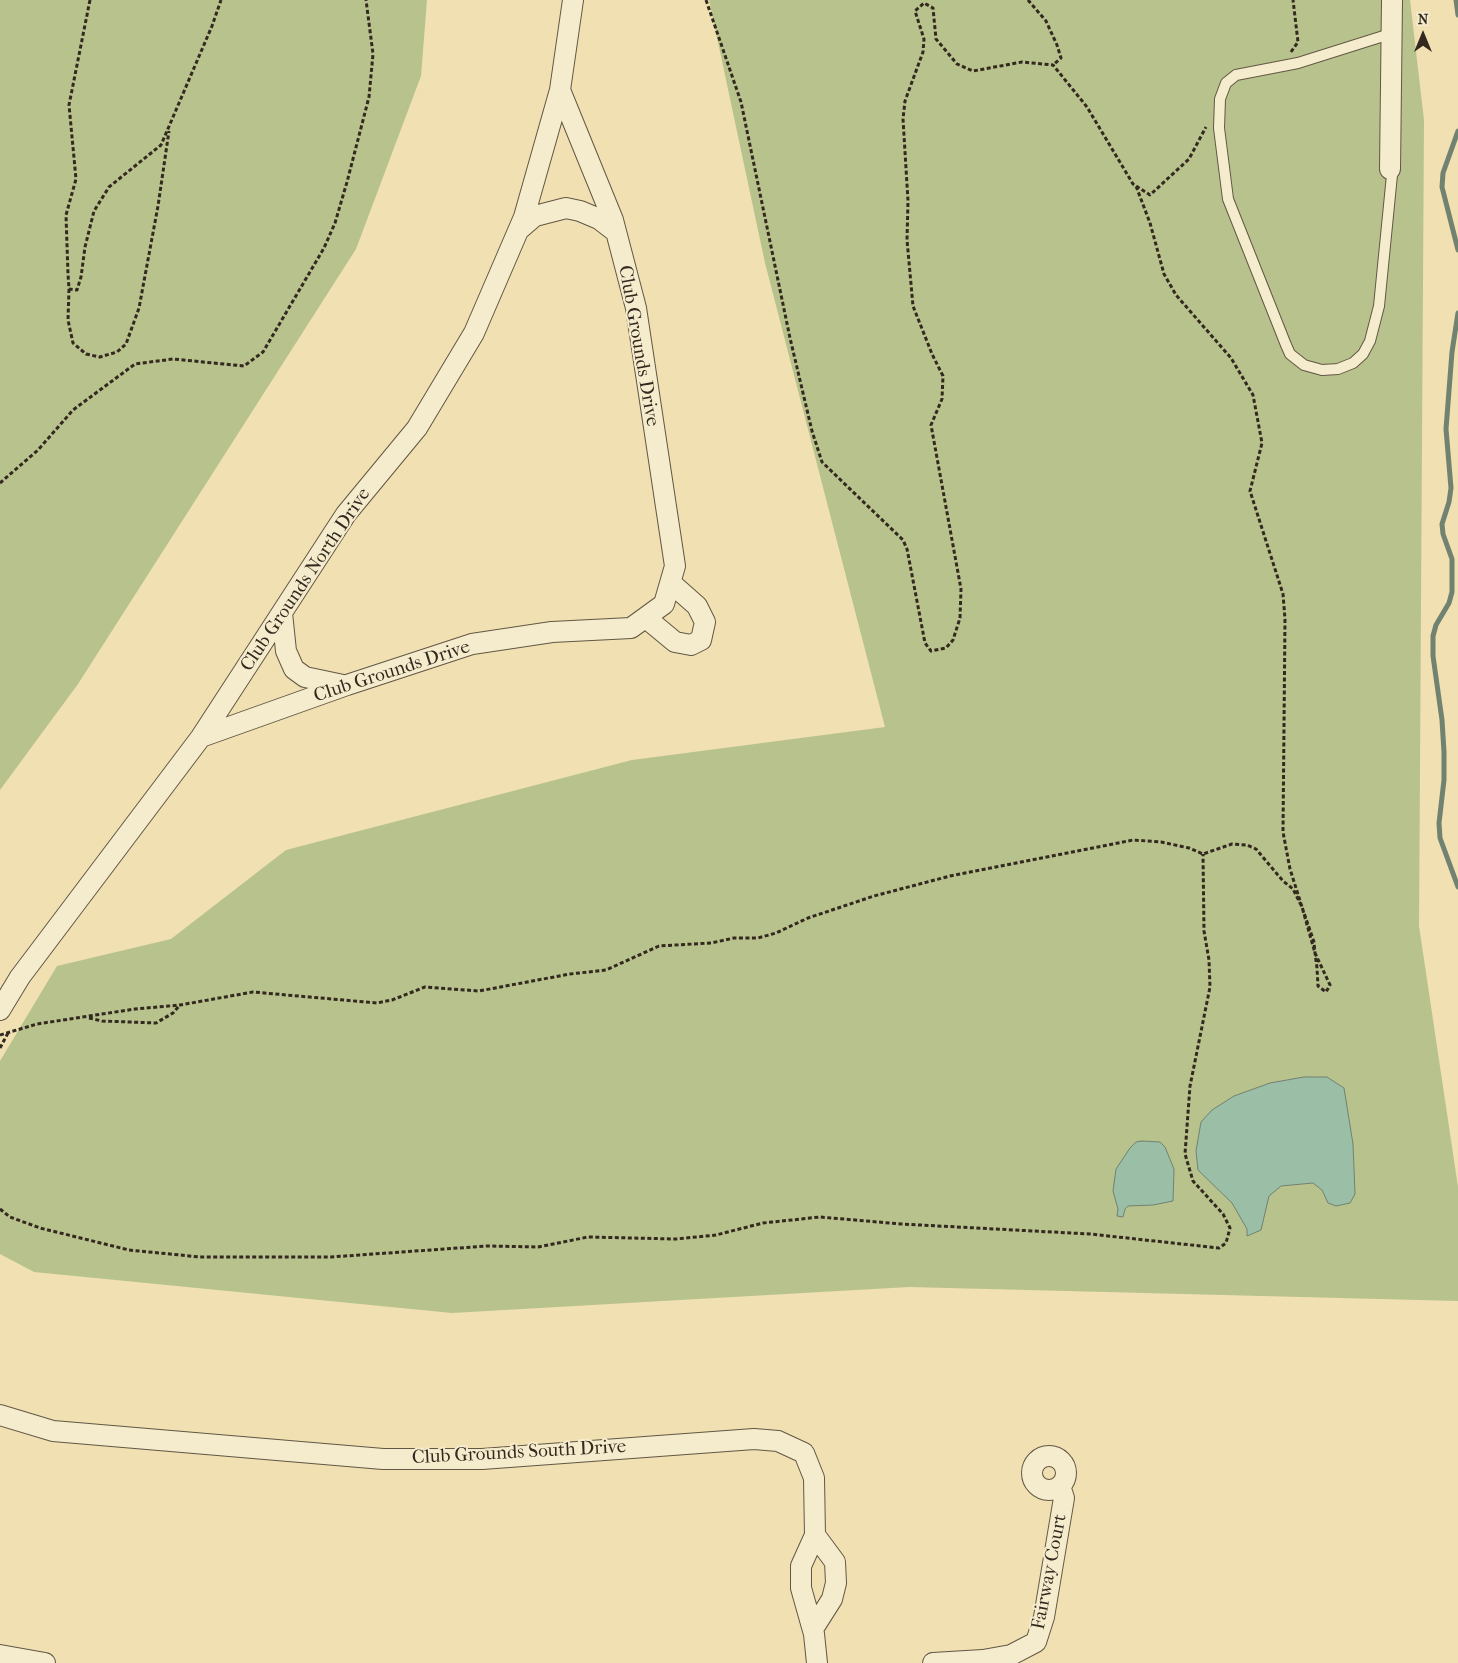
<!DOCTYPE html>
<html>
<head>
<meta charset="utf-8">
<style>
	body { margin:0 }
	#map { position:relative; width:1458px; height:1663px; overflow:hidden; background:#f0e0b2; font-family:"IM FELL French Canon",serif }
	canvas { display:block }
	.north { position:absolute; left:1398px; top:10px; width:50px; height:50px; -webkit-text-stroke:4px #f5ebcd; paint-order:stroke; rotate:0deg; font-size:14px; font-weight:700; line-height:20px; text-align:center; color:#33291f }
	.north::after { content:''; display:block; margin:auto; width:18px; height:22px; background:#33291f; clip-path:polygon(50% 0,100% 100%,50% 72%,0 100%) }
</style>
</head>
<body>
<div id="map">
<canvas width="1458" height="1663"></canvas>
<div class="north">N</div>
</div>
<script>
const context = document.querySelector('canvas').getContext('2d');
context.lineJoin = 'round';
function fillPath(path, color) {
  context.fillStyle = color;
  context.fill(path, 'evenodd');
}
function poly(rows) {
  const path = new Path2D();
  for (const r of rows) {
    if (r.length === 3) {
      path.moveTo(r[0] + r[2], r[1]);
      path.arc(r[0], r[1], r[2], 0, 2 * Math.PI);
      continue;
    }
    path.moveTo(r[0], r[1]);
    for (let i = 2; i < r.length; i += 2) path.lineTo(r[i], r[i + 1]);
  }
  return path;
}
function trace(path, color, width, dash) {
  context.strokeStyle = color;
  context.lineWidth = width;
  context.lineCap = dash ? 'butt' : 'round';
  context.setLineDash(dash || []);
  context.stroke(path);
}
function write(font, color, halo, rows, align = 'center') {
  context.font = font + ' "IM FELL French Canon",serif';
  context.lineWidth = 4;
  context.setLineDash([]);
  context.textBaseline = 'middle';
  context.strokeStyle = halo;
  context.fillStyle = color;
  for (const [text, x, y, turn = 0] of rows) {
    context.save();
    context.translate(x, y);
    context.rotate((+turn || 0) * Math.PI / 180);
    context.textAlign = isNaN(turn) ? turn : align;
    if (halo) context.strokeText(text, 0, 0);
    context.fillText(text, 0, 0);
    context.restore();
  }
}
fillPath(poly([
	[0,0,427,0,421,76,356,249,78,684,0,790],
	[709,0,1410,0,1424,120,1419,926,1458,1187,1458,1301,909,1287,452,1313,34,1272,0,1254,0,1061,57,966,171,939,286,850,632,760,885,727,765,263]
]), '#b8c28d');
const water = poly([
	[1304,1077,1327,1077,1344,1088,1353,1144,1355,1194,1350,1203,1336,1206,1328,1203,1322,1190,1313,1183,1281,1186,1269,1196,1261,1230,1247,1236,1247,1229,1232,1203,1198,1170,1196,1151,1201,1122,1212,1110,1234,1096,1270,1083,1304,1077],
	[1142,1141,1160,1142,1165,1147,1174,1169,1173,1201,1153,1205,1128,1206,1125,1209,1123,1217,1117,1216,1118,1209,1113,1191,1116,1169,1130,1148,1136,1142,1142,1141]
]);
fillPath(water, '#9bbea7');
trace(water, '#718271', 1);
trace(poly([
	[1456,0,1458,15],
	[1458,131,1443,173,1442,187,1458,250],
	[1458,313,1452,352,1446,429,1451,488,1449,502,1442,524,1443,534,1452,559,1452,592,1449,603,1436,625,1433,636,1433,656,1442,720,1444,752,1444,780,1439,823,1440,838,1458,887]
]), '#718271', 5);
const service = poly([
	[1390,34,1298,63,1236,75,1226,83,1220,99,1219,128,1228,199,1286,345,1290,354,1304,365,1322,370,1338,369,1353,363,1363,354,1370,341,1379,306,1392,175,1390,169]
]);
const minor = poly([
	[1390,169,1392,0],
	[521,228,535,216,566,208,580,211,599,219,616,232],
	[282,613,286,651,294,669,305,677,343,685],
	[646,618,675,642,691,645,701,640,705,622,697,606,671,583],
	[201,737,347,685,472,644,552,632,631,628,664,604,675,566,636,308,613,220,560,90],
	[0,1010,20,977,201,737,346,514,417,428,474,333,524,217,560,90,573,0],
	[0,1415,53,1431,383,1459,482,1459,754,1439,778,1441,804,1453,814,1478,815,1535,801,1566,801,1588,814,1634,817,1663],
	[1049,1473,17],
	[813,1629,832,1599,836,1583,835,1562,815,1535],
	[0,1655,45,1663],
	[933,1663,983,1660,1011,1655,1036,1642,1044,1617,1064,1498,1060,1486]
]);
trace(service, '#625744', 12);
trace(minor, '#625744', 22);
trace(poly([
	[90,0,69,105,76,179,66,215,68,274,69,289,77,290,81,277,85,247,94,211,109,187,161,145,212,26,221,0],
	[706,0,741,102,790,338,812,431,822,462,903,540,907,549,925,643,931,651,946,648,953,640,960,618,961,589,931,425,942,399,943,376,932,354,913,306,907,240,908,201,903,119,905,101,923,52,924,39,915,11,924,3,933,8,936,39,957,64,973,71,1022,62,1053,65,1087,107,1133,184,1150,195,1189,159,1206,127],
	[1028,0,1046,21,1057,45,1061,58,1053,65],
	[1291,52,1298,42,1293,0],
	[69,289,68,320,73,343,86,354,100,357,117,352,126,344,139,308,158,206,169,131],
	[0,483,38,450,73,410,135,364,173,359,244,366,263,352,324,248,335,223,347,182,369,97,373,54,366,0],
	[89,1018,102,1021,156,1023,173,1013,180,1005],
	[0,1035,37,1024,135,1009,180,1005,253,992,377,1003,392,1000,425,987,479,991,570,974,606,970,659,946,711,943,734,938,758,938,776,933,808,918,874,896,950,876,1133,840,1161,842,1189,848,1203,854,1232,844,1247,845,1256,849,1283,881,1293,889,1302,907,1314,942,1315,953,1317,968,1318,986,1326,992,1330,985,1315,953,1302,907,1290,869,1283,832,1285,619,1283,594,1250,491,1262,443,1253,395,1231,358,1176,295,1164,274,1150,223,1136,186,1133,184],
	[0,1048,8,1033],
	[0,1209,10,1217,40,1228,129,1250,200,1257,331,1257,487,1246,538,1247,588,1237,676,1239,716,1235,763,1223,820,1217,901,1224,1090,1234,1219,1248,1226,1243,1230,1228,1223,1214,1193,1181,1185,1154,1190,1086,1210,987,1209,960,1204,931,1203,854]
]), '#33291f', 3, [4, 2.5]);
trace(service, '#f5ebcd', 10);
trace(minor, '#f5ebcd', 20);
write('19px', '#33291f', '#f5ebcd', [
	["Club Grounds Drive",638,346,80],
	["Club Grounds North Drive",306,580,-56],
	["Club Grounds Drive",392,672,-18],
	["Club Grounds South Drive",519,1453,-3],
	["Fairway Court",1050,1572,-79]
]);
</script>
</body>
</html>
